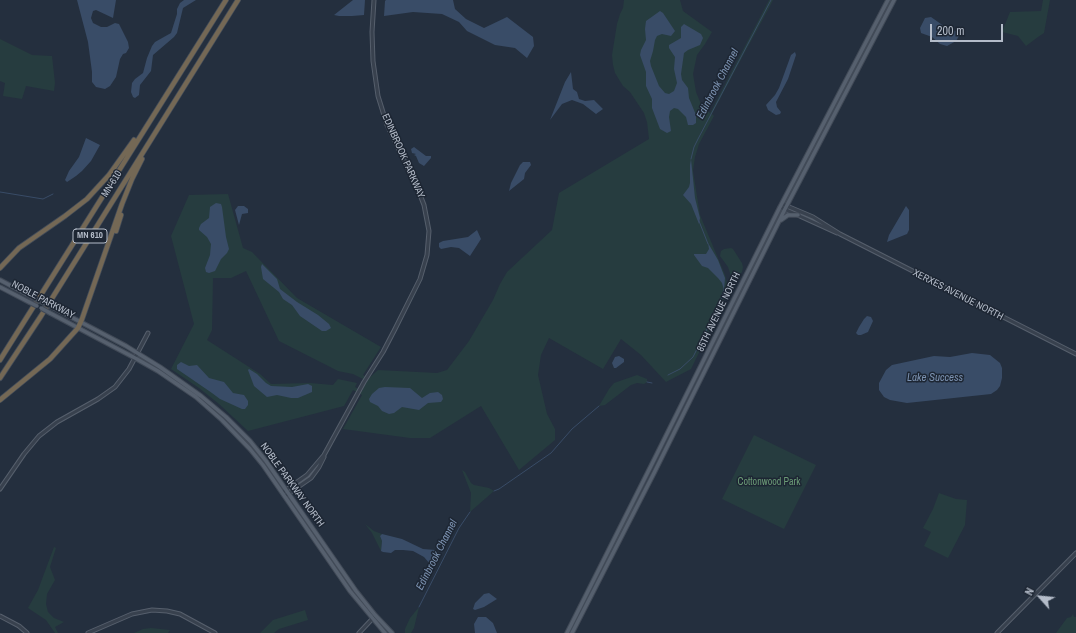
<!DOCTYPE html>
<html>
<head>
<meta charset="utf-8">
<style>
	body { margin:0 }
	#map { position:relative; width:1076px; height:633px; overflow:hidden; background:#242f3e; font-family:"Archivo Narrow",sans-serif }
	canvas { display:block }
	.north { position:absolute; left:1020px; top:577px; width:40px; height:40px; -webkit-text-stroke:3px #1d2633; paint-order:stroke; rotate:297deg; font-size:11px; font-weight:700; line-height:16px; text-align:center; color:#b4bcc9 }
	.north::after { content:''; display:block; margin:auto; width:14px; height:18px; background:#b4bcc9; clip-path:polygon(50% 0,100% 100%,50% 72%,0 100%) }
	.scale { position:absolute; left:930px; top:24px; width:73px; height:18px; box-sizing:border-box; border:2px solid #b4bcc9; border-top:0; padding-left:5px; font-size:12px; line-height:14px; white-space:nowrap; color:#b4bcc9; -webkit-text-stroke:3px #1d2633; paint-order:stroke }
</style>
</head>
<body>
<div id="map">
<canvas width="1076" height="633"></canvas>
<div class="north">N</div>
<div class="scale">200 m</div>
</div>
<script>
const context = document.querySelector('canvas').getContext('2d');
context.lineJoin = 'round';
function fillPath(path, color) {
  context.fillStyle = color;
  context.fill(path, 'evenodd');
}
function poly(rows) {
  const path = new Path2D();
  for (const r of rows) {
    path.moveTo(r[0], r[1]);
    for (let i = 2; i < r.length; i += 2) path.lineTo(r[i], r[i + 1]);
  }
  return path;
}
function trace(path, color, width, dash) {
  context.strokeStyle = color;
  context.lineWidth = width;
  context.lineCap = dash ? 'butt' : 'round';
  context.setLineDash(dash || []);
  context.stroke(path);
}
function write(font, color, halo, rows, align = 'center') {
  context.font = font + ' "Archivo Narrow",sans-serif';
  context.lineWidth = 3;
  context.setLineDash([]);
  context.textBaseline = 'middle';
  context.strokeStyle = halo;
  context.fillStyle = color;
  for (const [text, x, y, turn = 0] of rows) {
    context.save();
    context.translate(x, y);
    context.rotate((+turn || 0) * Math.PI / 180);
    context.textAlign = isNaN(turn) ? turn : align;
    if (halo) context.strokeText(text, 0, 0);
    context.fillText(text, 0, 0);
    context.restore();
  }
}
fillPath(poly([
	[624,0,680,0,683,11,712,32,705,44,697,55,693,74,696,92,701,104,710,113,769,0,773,0,769,8,745,52,712,114,714,116,699,144,695,157,693,171,700,215,725,275,727,283,726,295,722,306,691,369,666,382,641,355,621,339,603,369,549,338,541,355,538,375,547,414,555,429,555,440,519,470,481,406,430,438,410,438,343,429,362,395,353,390,344,406,248,431,219,404,199,388,171,369,194,324,171,236,189,195,228,194,243,248,252,252,297,298,381,347,363,375,369,378,378,370,437,373,447,370,469,341,493,300,500,284,507,272,552,230,559,193,649,139,647,122,644,113,630,92,623,86,615,73,613,65,612,55,617,24,620,14,623,8],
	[246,271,279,341,338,371,353,374,367,381,362,391,355,387,357,383,338,379,333,385,310,383,271,384,260,374,207,340,212,330,213,278,231,278],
	[1043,0,1050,0,1044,33,1038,37,1026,46,1018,36,1002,32,1010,12,1041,11],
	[0,39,32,55,52,56,55,83,54,91,26,86,22,99,3,96,5,83,0,81],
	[731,248,733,249,742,263,743,267,742,272,738,277,736,278,731,276,728,267,720,256,721,251,724,249],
	[637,375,647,379,647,382,644,384,637,383,631,385,605,405,599,406,609,389,614,383],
	[754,435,816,465,784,529,722,499],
	[462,470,465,472,471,483,474,485,489,488,494,491,470,512,471,493],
	[939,493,956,499,967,500,965,525,948,558,924,546,931,532,923,528,933,509],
	[365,524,374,531,382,534,380,536,382,541,381,551,372,533],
	[54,547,56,548,50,567,55,580,47,594,46,604,48,612,54,618,64,622,55,627,58,633,55,633,46,620,28,608,38,590],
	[419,607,414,628,411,633,405,633,405,629,410,618],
	[305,610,308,620,279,629,274,633,260,633,273,620],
	[1073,614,1074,617,1076,617,1076,633,1056,633,1067,618,1071,617],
	[151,628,170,630,168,633,134,633,143,629]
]), '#263c3f');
fillPath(poly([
	[77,0,116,0,113,18,96,10,93,11,91,18,93,23,101,27,107,27,115,23,119,24,128,42,129,48,126,53,123,54,120,59,116,77,110,86,105,89,96,87,92,82,92,72,88,42],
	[184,0,196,0,183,8,177,33,174,37,153,55,151,71,140,85,139,95,135,98,133,97,131,92,132,83,135,79,143,73,147,58,152,46,155,42,171,33,177,14,177,9,180,3],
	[353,0,365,0,364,15,352,16,339,16,334,15],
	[386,0,453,0,455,9,466,19,484,28,507,17,533,37,534,46,527,58,515,48,495,45,467,31,459,22,442,14,413,12,384,16,385,1],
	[660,11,663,13,675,31,671,36,662,34,657,36,655,40,653,51,650,61,651,66,659,86,665,93,669,94,674,91,677,83,674,69,675,57,669,48,669,45,681,38,681,27,684,24,701,34,703,38,700,45,688,50,684,53,681,74,682,80,688,88,689,98,696,115,696,123,693,125,688,125,686,117,678,109,674,108,670,111,669,117,671,131,667,133,660,129,652,108,652,99,646,86,646,72,640,55,641,50,646,40,645,29,646,21],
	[931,17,948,29,956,31,959,36,956,41,947,46,940,44,932,37,921,33,920,28,925,18],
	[795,52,796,55,788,79,776,102,777,107,781,112,780,114,776,115,768,110,766,105,775,95,779,88,791,55],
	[571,72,573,89,577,92,579,99,585,101,594,100,603,109,596,114,583,104,572,100,562,104,550,120,565,82],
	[86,138,100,145,91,161,82,171,76,176,67,182,65,180,69,171,79,157],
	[414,147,426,156,431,156,431,158,424,166,419,163,416,156,414,155,416,154,412,153,411,149],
	[691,159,695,198,700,218,699,224,691,204,683,195,689,187,690,183,690,165],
	[523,162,530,162,531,165,525,173,524,179,509,191,511,183,520,165],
	[216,203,221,204,222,207,226,237,229,249,227,253,221,259,215,271,209,273,206,272,205,268,210,255,211,244,207,237,199,230,199,228,201,224,209,218,210,207],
	[238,206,244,206,248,209,248,213,242,214,239,225,235,210],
	[906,206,909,210,909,230,907,234,887,242,889,235],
	[477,230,481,239,470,256,459,248,451,247,441,249,439,247,439,243,443,241,468,237],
	[708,243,718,260,725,278,724,290,722,283,718,278,708,268,702,266,694,255,694,254,706,254,709,249],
	[262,264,277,279,280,289,297,302,318,315,329,324,331,328,326,331,322,331,300,316,292,305,283,299,279,292,263,279,261,267],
	[867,316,871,317,873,321,868,332,861,335,858,335,856,333,859,327,864,319],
	[972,353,990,355,1000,363,1002,368,1002,378,1000,386,997,390,991,394,907,403,890,400,884,397,879,390,879,383,886,370,892,365,934,356,950,357],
	[619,356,624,359,624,362,616,368,614,368,612,363,615,357],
	[181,362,189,366,197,365,209,378,224,382,233,393,244,395,248,401,248,405,245,409,242,409,220,399,212,393,177,369,177,365],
	[249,369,257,374,266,383,271,386,292,387,308,384,312,386,312,392,298,398,291,398,277,395,267,397,254,386,248,370],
	[385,387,410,388,422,398,430,393,438,392,442,395,443,399,441,402,428,403,419,410,402,407,394,413,389,414,382,411,378,406,370,402,369,399,372,394,379,388],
	[382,534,402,539,423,549,435,550,437,554,436,557,430,564,424,557,413,551,403,550,395,550,391,553,383,552,381,551,382,541,380,536],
	[489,593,497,599,484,607,475,610,473,609,475,603,484,594],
	[478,617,486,617,493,623,497,633,475,633,474,624]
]), '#394c67');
trace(poly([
	[691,159,694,147,698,139,771,0],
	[0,192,43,199,53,194],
	[699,221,708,244],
	[668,375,680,369,693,357,721,301,724,289],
	[647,382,652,383],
	[494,491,499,489,551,453,572,429,599,406],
	[419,607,459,528,470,512]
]), '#394c67', 1);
const minor = poly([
	[782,204,813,217,840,234,1076,354],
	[780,207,837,233],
	[0,489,24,454,39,436,57,422,98,399,115,387,129,369,148,333],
	[283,492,307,475,324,455,364,382,383,352,395,329,420,279,427,255,429,231,424,205,417,187,387,125,378,96,373,61,372,32,374,0],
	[285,496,311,478,319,467,324,457],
	[0,616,19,626,27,633],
	[88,633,132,614,152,610,167,611,180,614,215,633],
	[359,633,374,617],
	[997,633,1076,553]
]);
const major = poly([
	[781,220,788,215,798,215],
	[0,280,32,297],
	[0,287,29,302],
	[54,308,126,346,160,367,201,396,226,417,250,441,266,461,356,591,375,615,392,633],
	[50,313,135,358,158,371,196,397,222,420,250,449,263,465,350,591,385,633],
	[567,633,654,460,779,209,888,0],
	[572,633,654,473,785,209,894,0]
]);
const highway = poly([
	[116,231,121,215],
	[0,268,19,248,65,216,87,199,109,175,134,140],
	[0,360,226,0],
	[0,378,41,316,238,0],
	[0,400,50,359,78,328,82,319,122,204,132,179,142,159]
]);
trace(minor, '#565f6c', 5);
trace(major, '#414a57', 5.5);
trace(highway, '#434c59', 6);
trace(minor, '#38414e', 3);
trace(major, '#56606e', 3.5);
trace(highway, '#746855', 4.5);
const majorBridge = poly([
	[32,297,54,308],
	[29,302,37,306],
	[41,308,50,313]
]);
trace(majorBridge, '#414a57', 5.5, []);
trace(majorBridge, '#56606e', 3.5);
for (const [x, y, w] of [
	[90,236,34]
]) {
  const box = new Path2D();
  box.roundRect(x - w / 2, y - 7, w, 14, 3);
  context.fillStyle = '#1d2633';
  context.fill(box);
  trace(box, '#b4bcc9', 1);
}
write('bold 9px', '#b4bcc9', null, [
	["MN 610",90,236]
]);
write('10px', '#b4bcc9', '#1d2633', [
	["EDINBROOK PARKWAY",403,156,66],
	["MN-610",112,184,-58],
	["XERXES AVENUE NORTH",958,295,27],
	["NOBLE PARKWAY",43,300,28],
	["85TH AVENUE NORTH",719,312,-64],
	["NOBLE PARKWAY NORTH",292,485,54]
]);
write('10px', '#6b9a76', '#1d2633', [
	["Cottonwood Park",769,482]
]);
write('italic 11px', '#7c92b1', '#1d2633', [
	["Edinbrook Channel",718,84,-62],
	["Lake Success",935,378],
	["Edinbrook Channel",437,555,-63]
]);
</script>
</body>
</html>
